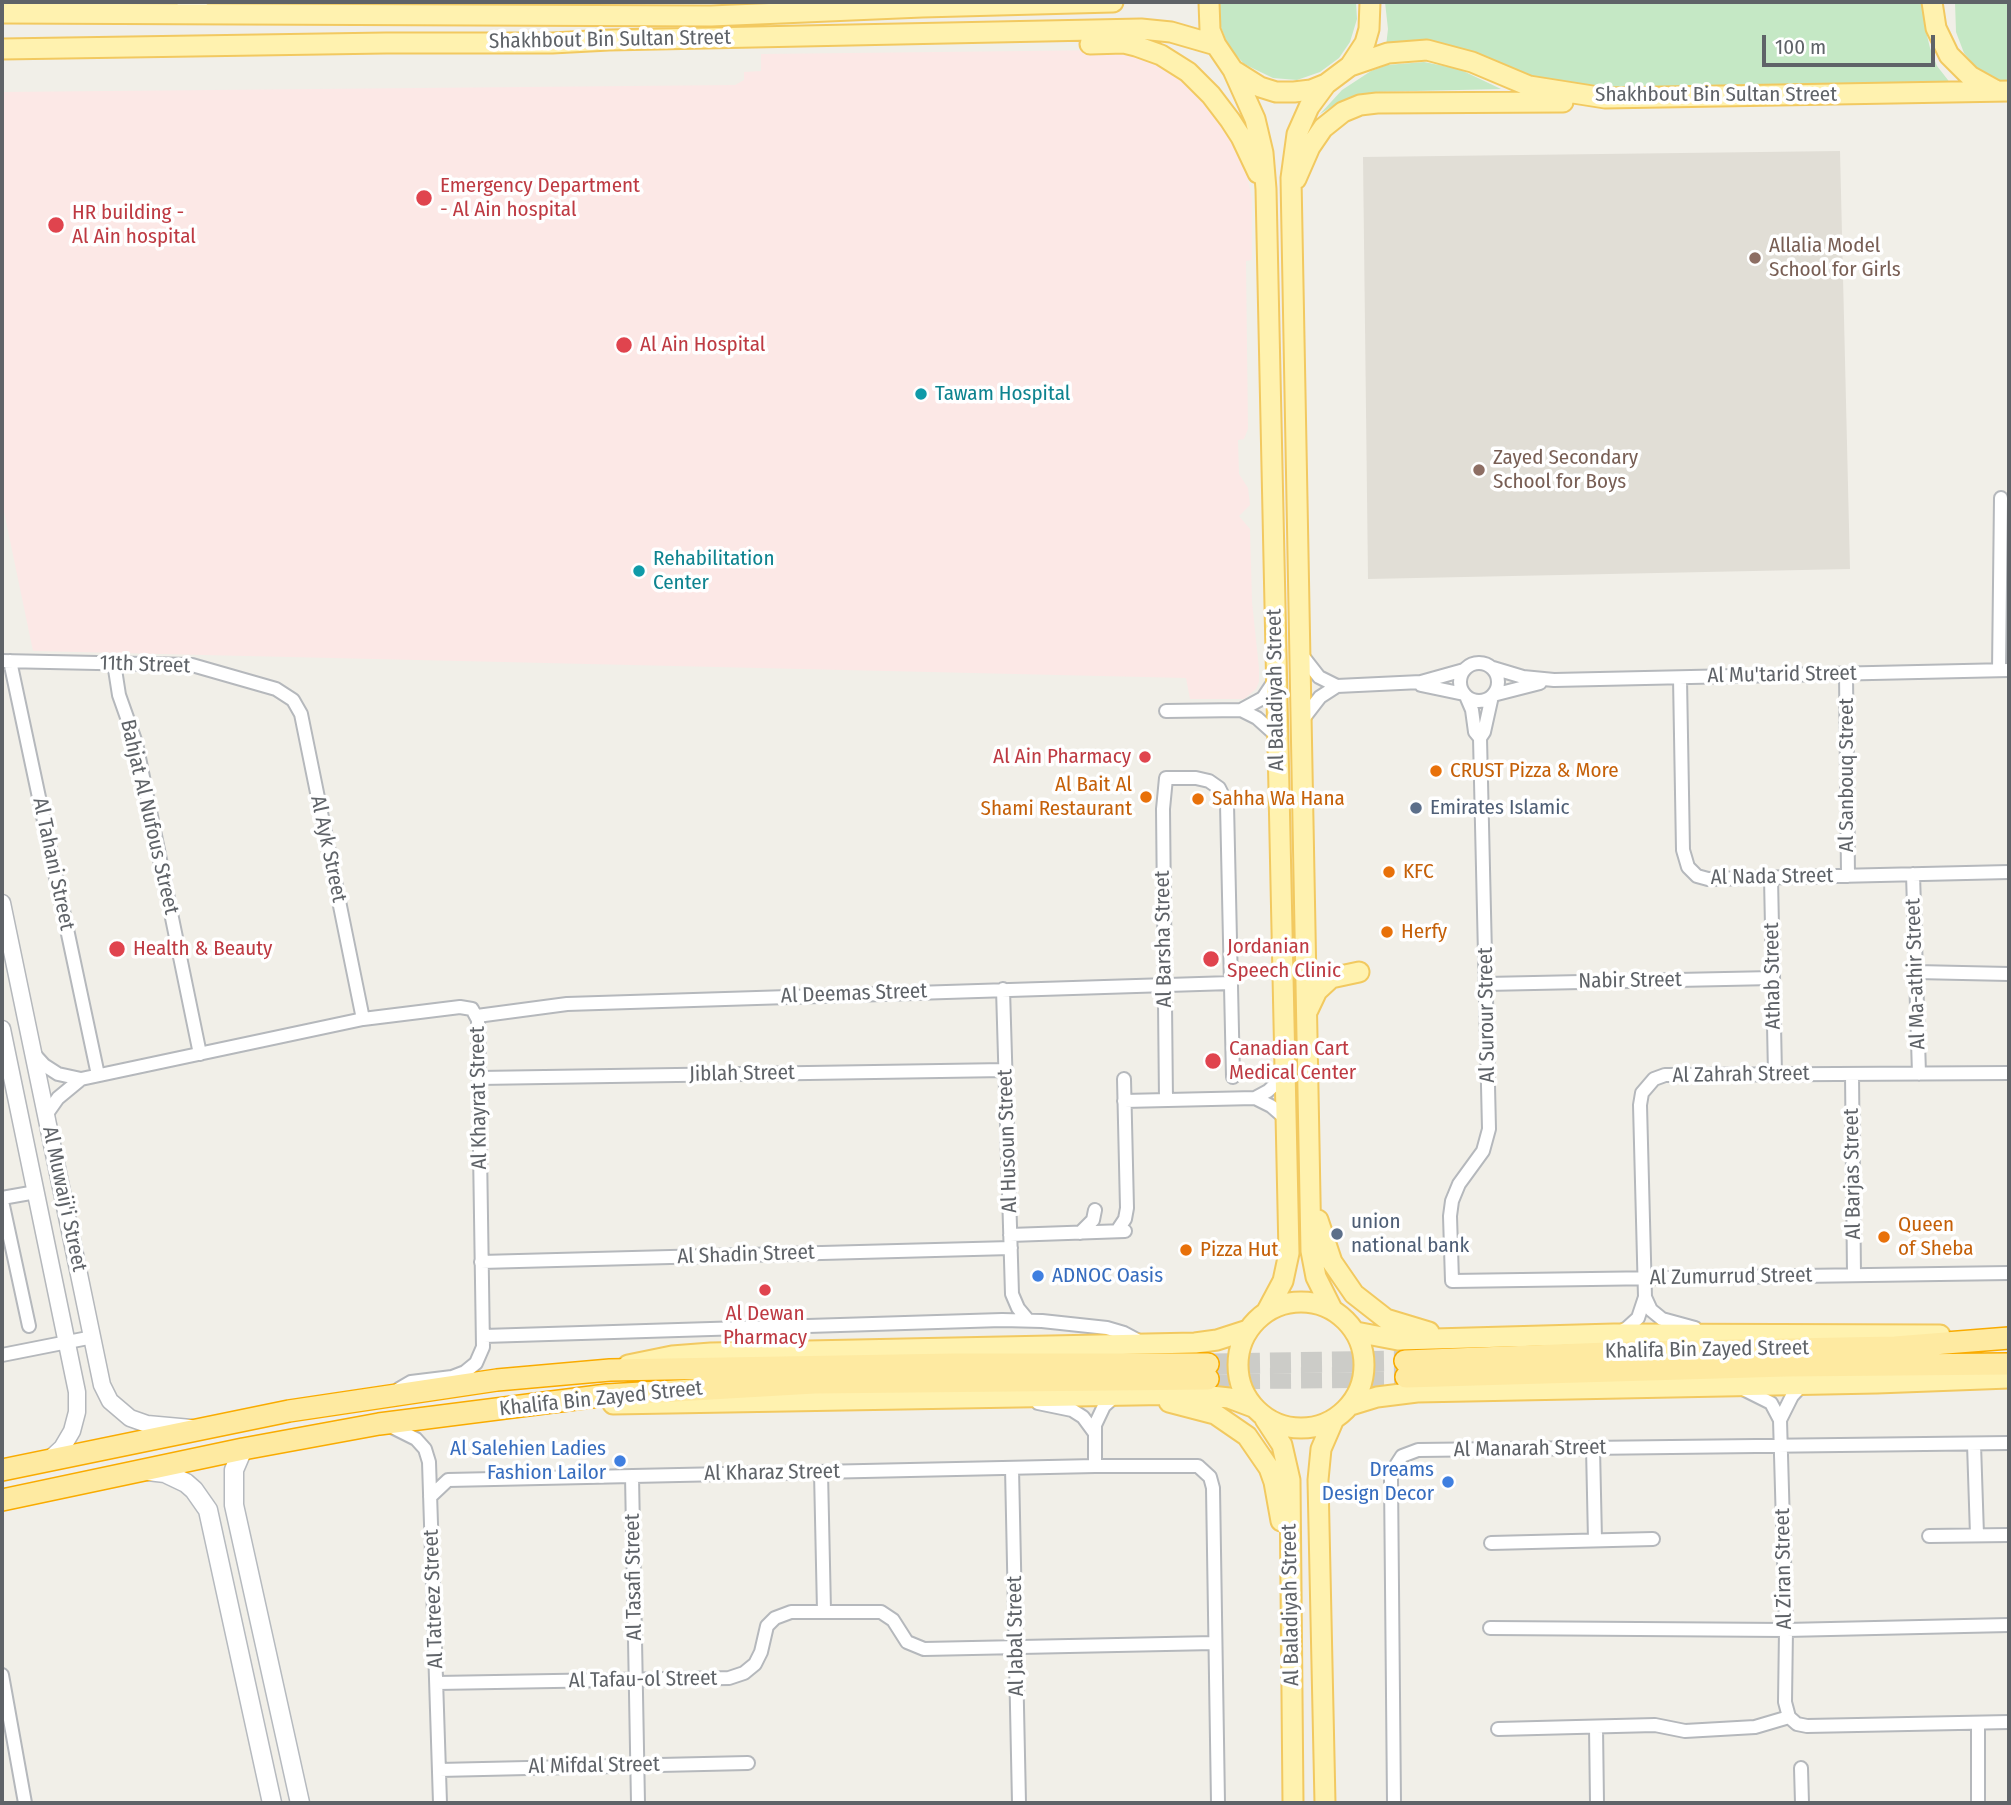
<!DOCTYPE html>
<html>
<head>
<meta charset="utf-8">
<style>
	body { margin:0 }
	#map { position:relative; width:2011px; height:1805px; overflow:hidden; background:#f1efe8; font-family:"Fira Sans Condensed",sans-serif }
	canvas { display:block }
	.frame { position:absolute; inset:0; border:4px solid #5f6368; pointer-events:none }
	.scale { position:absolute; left:1762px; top:35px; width:173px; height:32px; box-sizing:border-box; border:4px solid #5f6368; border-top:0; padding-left:9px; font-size:21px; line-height:24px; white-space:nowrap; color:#5f6368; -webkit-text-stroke:5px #fff; paint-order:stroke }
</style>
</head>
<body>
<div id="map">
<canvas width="2011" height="1805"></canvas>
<div class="frame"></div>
<div class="scale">100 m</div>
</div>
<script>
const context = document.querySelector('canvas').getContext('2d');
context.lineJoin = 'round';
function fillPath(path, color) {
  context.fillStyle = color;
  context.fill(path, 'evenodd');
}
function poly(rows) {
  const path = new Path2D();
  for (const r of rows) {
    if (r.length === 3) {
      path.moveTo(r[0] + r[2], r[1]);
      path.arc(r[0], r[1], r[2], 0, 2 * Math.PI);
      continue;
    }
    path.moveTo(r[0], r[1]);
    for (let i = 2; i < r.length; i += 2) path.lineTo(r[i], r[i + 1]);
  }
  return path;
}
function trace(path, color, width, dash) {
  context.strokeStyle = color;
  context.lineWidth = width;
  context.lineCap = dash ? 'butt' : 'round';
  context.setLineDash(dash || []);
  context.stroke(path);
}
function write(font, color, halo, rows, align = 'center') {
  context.font = font + ' "Fira Sans Condensed",sans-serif';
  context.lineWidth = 7;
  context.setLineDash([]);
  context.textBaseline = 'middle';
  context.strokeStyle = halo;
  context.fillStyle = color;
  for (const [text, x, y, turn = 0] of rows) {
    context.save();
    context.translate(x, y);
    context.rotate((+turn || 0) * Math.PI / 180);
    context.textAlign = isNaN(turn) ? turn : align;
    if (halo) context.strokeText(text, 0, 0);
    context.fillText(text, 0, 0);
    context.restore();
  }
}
fillPath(poly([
	[1840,151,1850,569,1368,579,1363,157]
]), '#e1ded6');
fillPath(poly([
	[1114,50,1146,57,1162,66,1186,84,1217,119,1242,159,1248,180,1252,199,1252,260,1246,261,1248,429,1244,439,1238,440,1239,474,1248,488,1250,505,1239,516,1250,529,1252,602,1259,668,1259,682,1256,689,1244,699,1190,699,1186,678,33,651,2,502,2,92,735,85,744,80,744,72,761,71,761,54]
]), '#fce8e6');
fillPath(poly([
	[1219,2,1356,2,1357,19,1350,42,1339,58,1320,72,1297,80,1273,78,1244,64,1228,46,1220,24],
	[1385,2,1927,2,1926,31,1930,48,1937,66,1955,89,1578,95,1480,65,1385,55,1388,29],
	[1955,2,2009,2,2009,85,1993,81,1979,71,1964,53,1956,32],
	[1424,62,1459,69,1501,89,1373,92,1341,101,1320,114,1342,90,1371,71,1387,65]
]), '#c5e8c5');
trace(poly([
	[1208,1364,1405,1361],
	[1208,1379,1406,1377]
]), '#ccccc8', 21, [21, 10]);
const minor = poly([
	[183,2,203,9],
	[1301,654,1319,677,1337,686,1421,682,1464,670],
	[2,661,192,665,276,689,293,700,301,714,363,1019],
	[10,661,98,1075],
	[1479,682,19],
	[114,663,119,695,136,743,200,1054],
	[1493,668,1523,677,1554,680,2009,670],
	[1999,670,2001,498],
	[1846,674,1848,876],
	[1680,678,1683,850,1688,867,1697,876,1708,879,2009,872],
	[1421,685,1464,694],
	[1493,695,1540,683],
	[1466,696,1472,710,1475,732,1480,738],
	[1492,696,1484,732,1480,738,1489,1129,1483,1151,1459,1184,1452,1201,1450,1216,1452,1281,2009,1273],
	[1241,710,1257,718,1277,736],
	[1166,711,1241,710,1263,698,1275,680],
	[1303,719,1320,697,1337,686],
	[1913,874,1919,1074],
	[1771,878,1775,1074],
	[1916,972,2009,974],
	[1486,984,1773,978],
	[1003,989,1012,1294,1018,1308,1028,1320],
	[477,1016,567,1004,1231,983],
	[34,1054,44,1065,58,1074,81,1079,363,1019,460,1007,472,1009,478,1020,483,1347,476,1363,465,1372,452,1377,411,1382,399,1389],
	[1852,1074,1854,1275],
	[479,1078,1006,1070],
	[1255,1098,1271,1106,1286,1119],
	[1166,1100,1163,809,1166,778,1196,778,1209,781,1219,788,1227,804,1233,1077],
	[1124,1101,1255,1098,1268,1091,1285,1075],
	[46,1115,58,1098,81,1079],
	[2,1198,36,1192],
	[2,1201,29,1326],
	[1117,1231,1125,1219,1127,1208,1124,1079],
	[1080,1233,1093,1220,1095,1210],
	[1010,1235,1125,1231],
	[481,1262,1011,1248],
	[1645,1297,1651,1310,1662,1319,1695,1328],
	[1618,1333,1627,1328,1638,1318,1645,1297,1640,1105,1642,1093,1654,1079,1665,1075,2009,1073],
	[484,1336,1002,1320,1042,1321,1107,1328,1124,1333,1141,1342],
	[2,1355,93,1337],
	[1741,1388,1771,1403,1780,1420,1786,1630,1785,1702,1789,1717,1797,1724,1807,1726,2009,1722],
	[1038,1403,1072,1410,1083,1417,1094,1432],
	[1780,1420,1792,1396,1803,1384],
	[390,1426,416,1439,425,1449,429,1462,440,1803],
	[1974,1444,1977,1535],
	[1593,1448,1595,1540],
	[1095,1466,1095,1425,1104,1406,1115,1396],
	[1012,1468,1019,1803],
	[821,1472,824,1611],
	[632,1476,638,1803],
	[430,1497,448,1480,1095,1466,1198,1466,1210,1477,1213,1488,1218,1803],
	[1929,1536,2009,1535],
	[1491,1543,1653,1539],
	[1490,1628,1786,1630,2009,1625],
	[2,1675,25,1803],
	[437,1683,729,1678,744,1673,755,1664,761,1652,767,1626,775,1618,791,1612,881,1612,893,1620,907,1642,924,1649,1214,1643],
	[1596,1727,1597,1803],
	[1498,1729,1655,1725,1685,1731,1755,1727,1789,1717],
	[1801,1768,1802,1803],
	[439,1770,748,1763],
	[1394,1803,1391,1478,1393,1470,1402,1456,1418,1450,2009,1443],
	[1978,1803,1978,1723]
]);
const tertiary = poly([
	[2,903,102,1385,110,1401,130,1418,147,1424,191,1428],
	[2,1029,77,1392,77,1412,72,1431,62,1448,49,1460]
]);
const secondary = poly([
	[243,1449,234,1470,234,1505,300,1803],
	[148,1471,165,1473,186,1483,194,1490,208,1510,272,1803]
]);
const primary = poly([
	[1209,2,1210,30,1216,45,1233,70,1260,87,1276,92,1294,92,1311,90,1326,84,1350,66,1365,43,1369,29,1370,2],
	[1932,2,1936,28,1949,55,1970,76,1997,91],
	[2,13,711,16,922,7,1113,2],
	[1090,44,1124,43,1136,46,1161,55,1188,72,1211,95,1230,120,1241,137,1258,173],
	[2,49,386,43,552,43,609,40,1141,29,1171,32,1216,45],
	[1350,66,1388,53,1427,50,1472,62,1529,86,1605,98,2009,91],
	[1233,70,1255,119,1263,153,1266,189,1289,1253,1283,1281,1267,1311],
	[1326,84,1309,107,1297,134,1291,178,1311,1251,1316,1277,1332,1309],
	[1296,179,1310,147,1323,128,1343,112,1360,105,1377,103,1563,102],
	[1308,1010,1317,991,1331,978,1359,972],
	[1318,1220,1332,1262,1354,1294,1386,1319,1429,1332],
	[1301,1365,63],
	[1356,1332,1398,1340,1614,1334,1940,1335],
	[628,1365,672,1356,711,1353,1195,1343,1217,1340,1248,1330],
	[1169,1402,1215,1414,1247,1436,1269,1468,1274,1482,1281,1521],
	[613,1404,1192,1394,1229,1398,1253,1407],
	[1351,1405,1377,1397,1417,1392,1877,1383,2009,1378],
	[1265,1419,1282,1445,1290,1480,1293,1803],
	[1325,1803,1318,1480,1321,1449,1334,1419]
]);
const trunk = poly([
	[1405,1361,1633,1352,1895,1347,2009,1338],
	[1406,1377,1786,1366,2009,1364],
	[2,1470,289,1411,497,1380,610,1370,954,1364,1208,1364],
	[2,1500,243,1449,379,1424,607,1395,814,1383,1208,1379]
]);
trace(minor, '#b5b8bc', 16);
trace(tertiary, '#b5b8bc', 19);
trace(secondary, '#b6babf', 21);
trace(primary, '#f2c960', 23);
trace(trunk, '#f9ab00', 24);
trace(minor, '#fff', 12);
trace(tertiary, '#fff', 16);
trace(secondary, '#fff', 18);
trace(primary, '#fff2af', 19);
trace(trunk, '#feeaa1', 21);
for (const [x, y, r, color] of [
	[424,198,9,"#e0444e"],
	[56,225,9,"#e0444e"],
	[1755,258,7,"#8d6e63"],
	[624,345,9,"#e0444e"],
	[921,394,7,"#0f9aa8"],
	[1479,470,7,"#8d6e63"],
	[639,571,7,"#0f9aa8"],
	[1145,757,7,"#e0444e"],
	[1436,771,7,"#e8710a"],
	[1146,797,7,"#e8710a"],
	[1198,799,7,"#e8710a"],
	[1416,808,7,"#5c6f8a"],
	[1389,872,7,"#e8710a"],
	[1387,932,7,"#e8710a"],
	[117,949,9,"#e0444e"],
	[1211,959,9,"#e0444e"],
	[1213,1061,9,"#e0444e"],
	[1337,1234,7,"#5c6f8a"],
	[1884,1237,7,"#e8710a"],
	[1186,1250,7,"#e8710a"],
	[1038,1276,7,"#3f7fe0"],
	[765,1290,7,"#e0444e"],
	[620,1461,7,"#3f7fe0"],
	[1448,1482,7,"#3f7fe0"]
]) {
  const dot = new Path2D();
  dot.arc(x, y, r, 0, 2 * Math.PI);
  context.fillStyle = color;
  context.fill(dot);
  trace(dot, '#fff', 2.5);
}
write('21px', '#5f6368', '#fff', [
	["Shakhbout Bin Sultan Street",610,40,-1],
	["Shakhbout Bin Sultan Street",1716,95],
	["11th Street",145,665,2],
	["Al Mu'tarid Street",1782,675,-1],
	["Al Baladiyah Street",1276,690,-91],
	["Al Sanbouq Street",1847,775,-90],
	["Bahjat Al Nufous Street",149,817,77],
	["Al Ayk Street",328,849,78],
	["Al Tahani Street",53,864,78],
	["Al Nada Street",1772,877,-1],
	["Al Barsha Street",1164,939,-91],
	["Al Ma-athir Street",1916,974,-92],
	["Athab Street",1773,976,-91],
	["Nabir Street",1630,981,-1],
	["Al Deemas Street",854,994,-2],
	["Al Surour Street",1487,1015,-91],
	["Jiblah Street",742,1074,-1],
	["Al Zahrah Street",1741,1075,-1],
	["Al Khayrat Street",479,1098,-91],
	["Al Husoun Street",1008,1141,-92],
	["Al Barjas Street",1853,1174,-91],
	["Al Muwaij'i Street",64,1199,78],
	["Al Shadin Street",746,1255,-2],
	["Al Zumurrud Street",1731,1277,-1],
	["Khalifa Bin Zayed Street",1707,1350,-1],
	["Khalifa Bin Zayed Street",601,1399,-6],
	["Al Manarah Street",1530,1449,-1],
	["Al Kharaz Street",772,1473,-1],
	["Al Ziran Street",1784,1569,-91],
	["Al Tasafi Street",634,1577,-91],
	["Al Tatreez Street",434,1599,-92],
	["Al Baladiyah Street",1291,1605,-91],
	["Al Jabal Street",1016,1636,-91],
	["Al Tafau-ol Street",643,1680,-1],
	["Al Mifdal Street",594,1766,-1]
]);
write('21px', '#be3a42', '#fff', [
	["Emergency Department",440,186],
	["- Al Ain hospital",440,210],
	["HR building -",72,213],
	["Al Ain hospital",72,237],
	["Al Ain Hospital",640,345],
	["Al Ain Pharmacy",1131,757,"right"],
	["Jordanian",1227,947],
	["Speech Clinic",1227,971],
	["Health & Beauty",133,949],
	["Canadian Cart",1229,1049],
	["Medical Center",1229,1073],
	["Al Dewan",765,1314,"center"],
	["Pharmacy",765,1338,"center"]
], 'left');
write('21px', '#785e54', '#fff', [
	["Allalia Model",1769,246],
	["School for Girls",1769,270],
	["Zayed Secondary",1493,458],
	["School for Boys",1493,482]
], 'left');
write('21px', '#0d838f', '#fff', [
	["Tawam Hospital",935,394],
	["Rehabilitation",653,559],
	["Center",653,583]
], 'left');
write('21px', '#c56008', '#fff', [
	["CRUST Pizza & More",1450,771],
	["Al Bait Al",1132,785,"right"],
	["Shami Restaurant",1132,809,"right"],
	["Sahha Wa Hana",1212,799],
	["KFC",1403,872],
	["Herfy",1401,932],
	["Queen",1898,1225],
	["of Sheba",1898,1249],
	["Pizza Hut",1200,1250]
], 'left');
write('21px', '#4e5e75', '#fff', [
	["Emirates Islamic",1430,808],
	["union",1351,1222],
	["national bank",1351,1246]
], 'left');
write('21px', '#366cbe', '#fff', [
	["ADNOC Oasis",1052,1276,"left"],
	["Al Salehien Ladies",606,1449],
	["Fashion Lailor",606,1473],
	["Dreams",1434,1470],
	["Design Decor",1434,1494]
], 'right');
</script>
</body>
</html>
